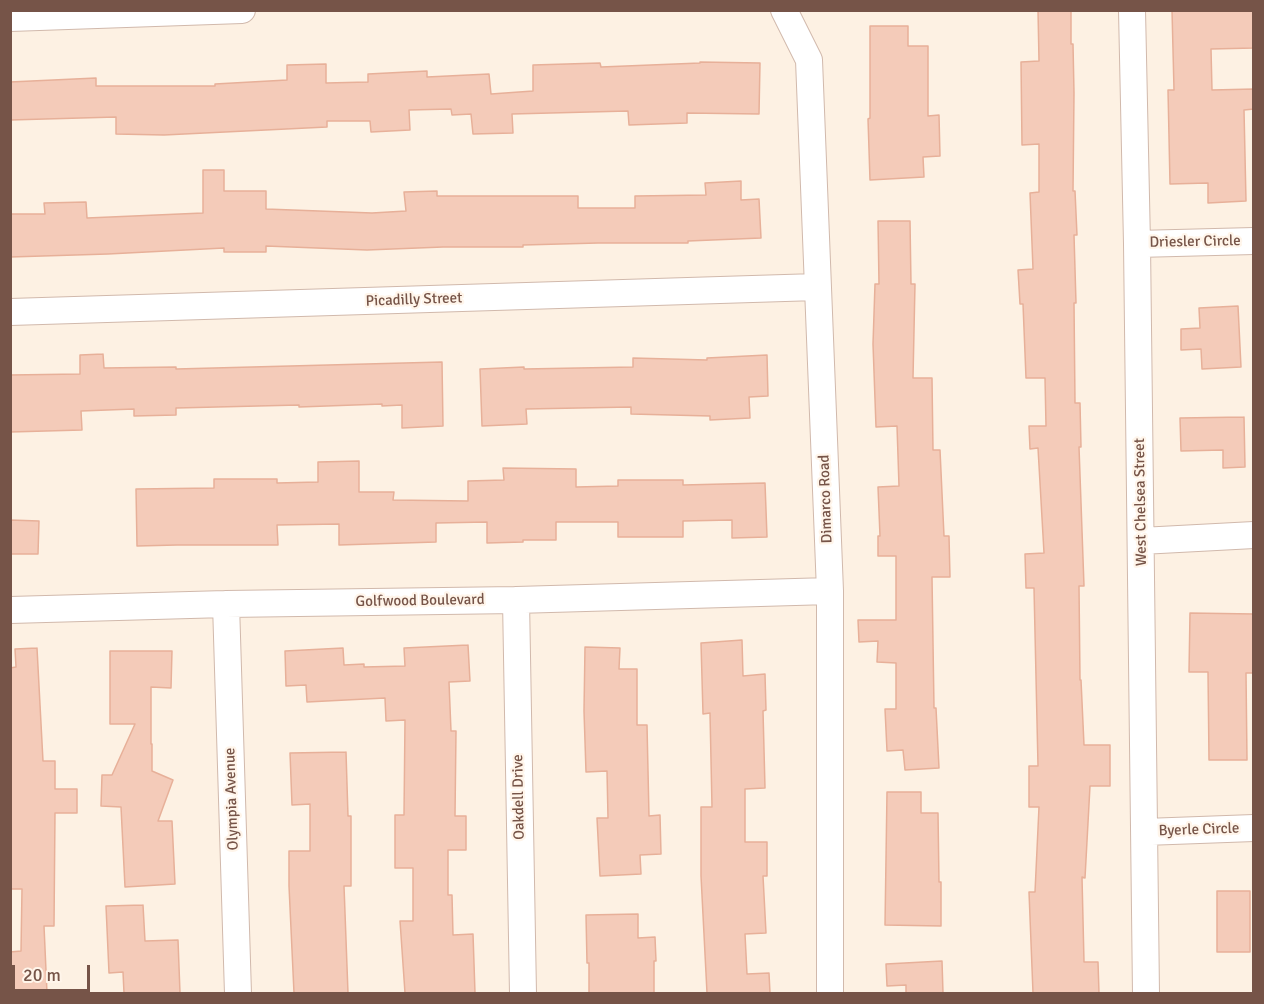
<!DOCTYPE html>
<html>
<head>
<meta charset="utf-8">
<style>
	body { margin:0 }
	#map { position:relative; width:1264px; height:1004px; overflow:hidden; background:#fdf1e3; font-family:Signika,sans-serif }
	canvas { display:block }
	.frame { position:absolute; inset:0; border:12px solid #765448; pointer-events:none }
	.scale { position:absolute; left:12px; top:965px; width:78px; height:27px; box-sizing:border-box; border:3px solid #765448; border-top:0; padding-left:8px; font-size:18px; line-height:21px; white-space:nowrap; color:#765448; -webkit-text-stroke:4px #fff5ea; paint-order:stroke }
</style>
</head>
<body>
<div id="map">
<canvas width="1264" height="1004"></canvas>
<div class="frame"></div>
<div class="scale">20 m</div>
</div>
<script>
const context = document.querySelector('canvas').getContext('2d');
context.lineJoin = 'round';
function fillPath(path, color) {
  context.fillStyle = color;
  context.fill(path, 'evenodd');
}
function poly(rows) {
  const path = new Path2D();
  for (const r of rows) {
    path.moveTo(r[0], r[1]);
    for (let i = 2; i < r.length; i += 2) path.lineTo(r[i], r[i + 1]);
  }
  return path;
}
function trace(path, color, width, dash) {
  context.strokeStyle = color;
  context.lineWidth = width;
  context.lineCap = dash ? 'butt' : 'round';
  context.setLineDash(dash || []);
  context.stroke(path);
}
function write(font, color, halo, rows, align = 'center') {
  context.font = font + ' Signika,sans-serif';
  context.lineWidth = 4.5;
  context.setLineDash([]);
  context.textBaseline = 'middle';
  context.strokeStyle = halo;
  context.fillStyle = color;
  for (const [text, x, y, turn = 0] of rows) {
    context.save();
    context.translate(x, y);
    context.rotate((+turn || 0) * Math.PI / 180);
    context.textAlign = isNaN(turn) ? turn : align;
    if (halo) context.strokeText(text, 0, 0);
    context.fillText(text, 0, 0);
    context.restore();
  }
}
const building = poly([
	[1038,10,1071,10,1071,44,1073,44,1074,93,1073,191,1075,191,1077,235,1074,235,1076,303,1074,303,1075,403,1080,403,1081,447,1079,447,1084,586,1079,586,1080,680,1081,680,1084,745,1110,745,1110,786,1090,786,1085,878,1082,877,1084,962,1098,962,1099,993,1033,993,1029,892,1035,892,1039,807,1029,807,1029,766,1038,766,1034,588,1026,588,1025,554,1044,553,1038,448,1030,449,1029,426,1046,426,1045,378,1026,378,1023,304,1020,304,1018,270,1033,269,1030,193,1039,192,1039,144,1022,145,1021,62,1039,61,1038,10],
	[1172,10,1254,10,1254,48,1211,49,1212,90,1254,89,1254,109,1244,110,1246,201,1208,203,1208,183,1170,184,1168,90,1174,90,1172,10],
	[870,26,908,26,908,46,928,46,928,116,939,115,940,156,923,157,924,177,870,180,868,119,870,118,870,26],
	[700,62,760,63,759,114,687,113,687,123,629,125,628,111,512,114,513,133,473,134,471,114,452,115,451,109,409,110,410,130,371,132,370,121,327,121,327,127,164,135,116,134,116,117,10,120,10,82,96,78,96,86,215,86,215,84,287,80,287,65,326,64,326,83,368,82,368,74,427,71,427,77,489,74,491,94,533,91,533,65,600,63,601,67,700,63,700,62],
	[203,170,224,170,224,191,266,191,266,209,372,213,406,211,404,192,437,191,437,196,578,196,578,208,635,208,635,196,706,195,705,183,741,181,741,200,759,199,761,238,688,241,688,243,598,243,523,245,523,247,443,247,367,250,266,246,266,252,224,252,224,248,108,254,10,257,10,214,45,214,44,203,86,202,87,218,203,213,203,170],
	[878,221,910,221,911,284,915,284,913,378,932,378,933,450,940,450,944,536,949,536,950,577,932,577,934,708,936,708,939,768,905,770,903,750,887,751,885,709,896,709,896,663,877,662,878,641,859,642,858,620,896,620,896,556,878,556,878,536,880,536,878,487,899,486,897,426,876,427,873,344,875,284,879,284,878,221],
	[1238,306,1241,367,1202,369,1201,349,1181,350,1181,329,1200,328,1199,308,1238,306],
	[103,354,104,368,176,367,176,369,442,362,443,426,402,428,402,405,382,406,382,404,299,407,299,405,176,408,176,415,134,416,134,409,81,411,82,430,10,432,10,375,80,374,80,355,103,354],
	[767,355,768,396,749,397,750,418,710,420,710,416,631,414,631,407,526,409,527,424,482,426,480,369,524,367,524,369,633,367,633,358,707,360,707,358,767,355],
	[1244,417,1245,467,1223,468,1223,450,1181,451,1180,418,1244,417],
	[359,461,359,492,394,492,393,500,468,501,468,481,504,480,503,468,576,469,576,487,618,486,618,480,683,480,683,485,765,483,767,537,732,538,732,520,683,521,683,537,618,537,618,522,556,522,556,540,523,540,523,542,487,543,487,522,436,523,436,542,339,545,339,524,277,525,278,545,177,545,137,546,136,489,214,488,214,479,277,479,277,483,318,482,318,462,359,461],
	[10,520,39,521,38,554,10,554,10,520],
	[1190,613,1254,614,1254,673,1246,673,1247,760,1209,760,1208,672,1189,672,1190,613],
	[742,640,743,676,765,674,766,710,763,711,765,788,745,789,745,842,767,842,767,876,763,876,766,933,745,934,747,974,769,973,770,993,707,993,701,876,701,807,712,807,710,713,703,714,701,643,742,640],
	[468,645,470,681,449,682,451,731,456,731,455,816,466,816,466,850,448,850,448,895,452,895,453,935,473,934,475,993,405,993,400,921,413,921,413,868,395,868,395,815,404,815,405,720,386,721,385,698,307,702,306,685,286,686,285,651,343,648,344,665,364,664,364,667,405,666,404,648,468,645],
	[585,647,620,648,619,669,637,669,637,725,647,725,649,816,660,815,661,854,640,855,641,874,600,876,597,818,608,818,607,771,586,772,584,711,585,647],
	[37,648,43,761,55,761,55,789,77,789,77,813,55,813,54,926,44,926,47,993,10,993,10,952,21,951,22,889,10,889,10,668,16,667,15,649,37,648],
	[110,651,172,651,171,688,151,687,151,744,152,744,152,771,173,780,158,821,172,821,175,884,125,887,121,807,101,806,102,775,112,775,135,724,110,724,110,651],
	[346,752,348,816,351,816,351,886,344,886,348,993,294,993,289,886,289,851,310,851,310,804,292,805,290,753,346,752],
	[887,792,921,792,921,813,938,813,939,882,941,882,941,926,885,925,887,792],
	[1217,891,1250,891,1250,952,1217,952,1217,891],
	[143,905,145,941,178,940,180,993,124,993,123,972,109,973,106,906,143,905],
	[638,914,638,938,655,937,656,961,654,961,654,993,589,993,589,963,587,963,586,915,638,914],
	[942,961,943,993,906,993,906,985,887,986,886,964,942,961]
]);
fillPath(building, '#f4cbb9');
trace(building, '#e7b099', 1.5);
const street = poly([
	[784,10,809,60,830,591,830,994],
	[1132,10,1137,244,1146,994],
	[10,18,242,10],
	[1137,244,1254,241],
	[10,312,817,287],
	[1141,541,1254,535],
	[516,600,523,994],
	[226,604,238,994],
	[10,610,226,604,516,600,830,591],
	[1145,832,1254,828]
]);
trace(street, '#d1b9ac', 28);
trace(street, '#fff', 26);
write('15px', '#765448', '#fff5ea', [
	["Driesler Circle",1195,242,-1],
	["Picadilly Street",414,300,-2],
	["Dimarco Road",826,499,-92],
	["West Chelsea Street",1141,502,-91],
	["Golfwood Boulevard",420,601,-1],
	["Oakdell Drive",519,797,-91],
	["Olympia Avenue",232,799,-92],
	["Byerle Circle",1199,830,-2]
]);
</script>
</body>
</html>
